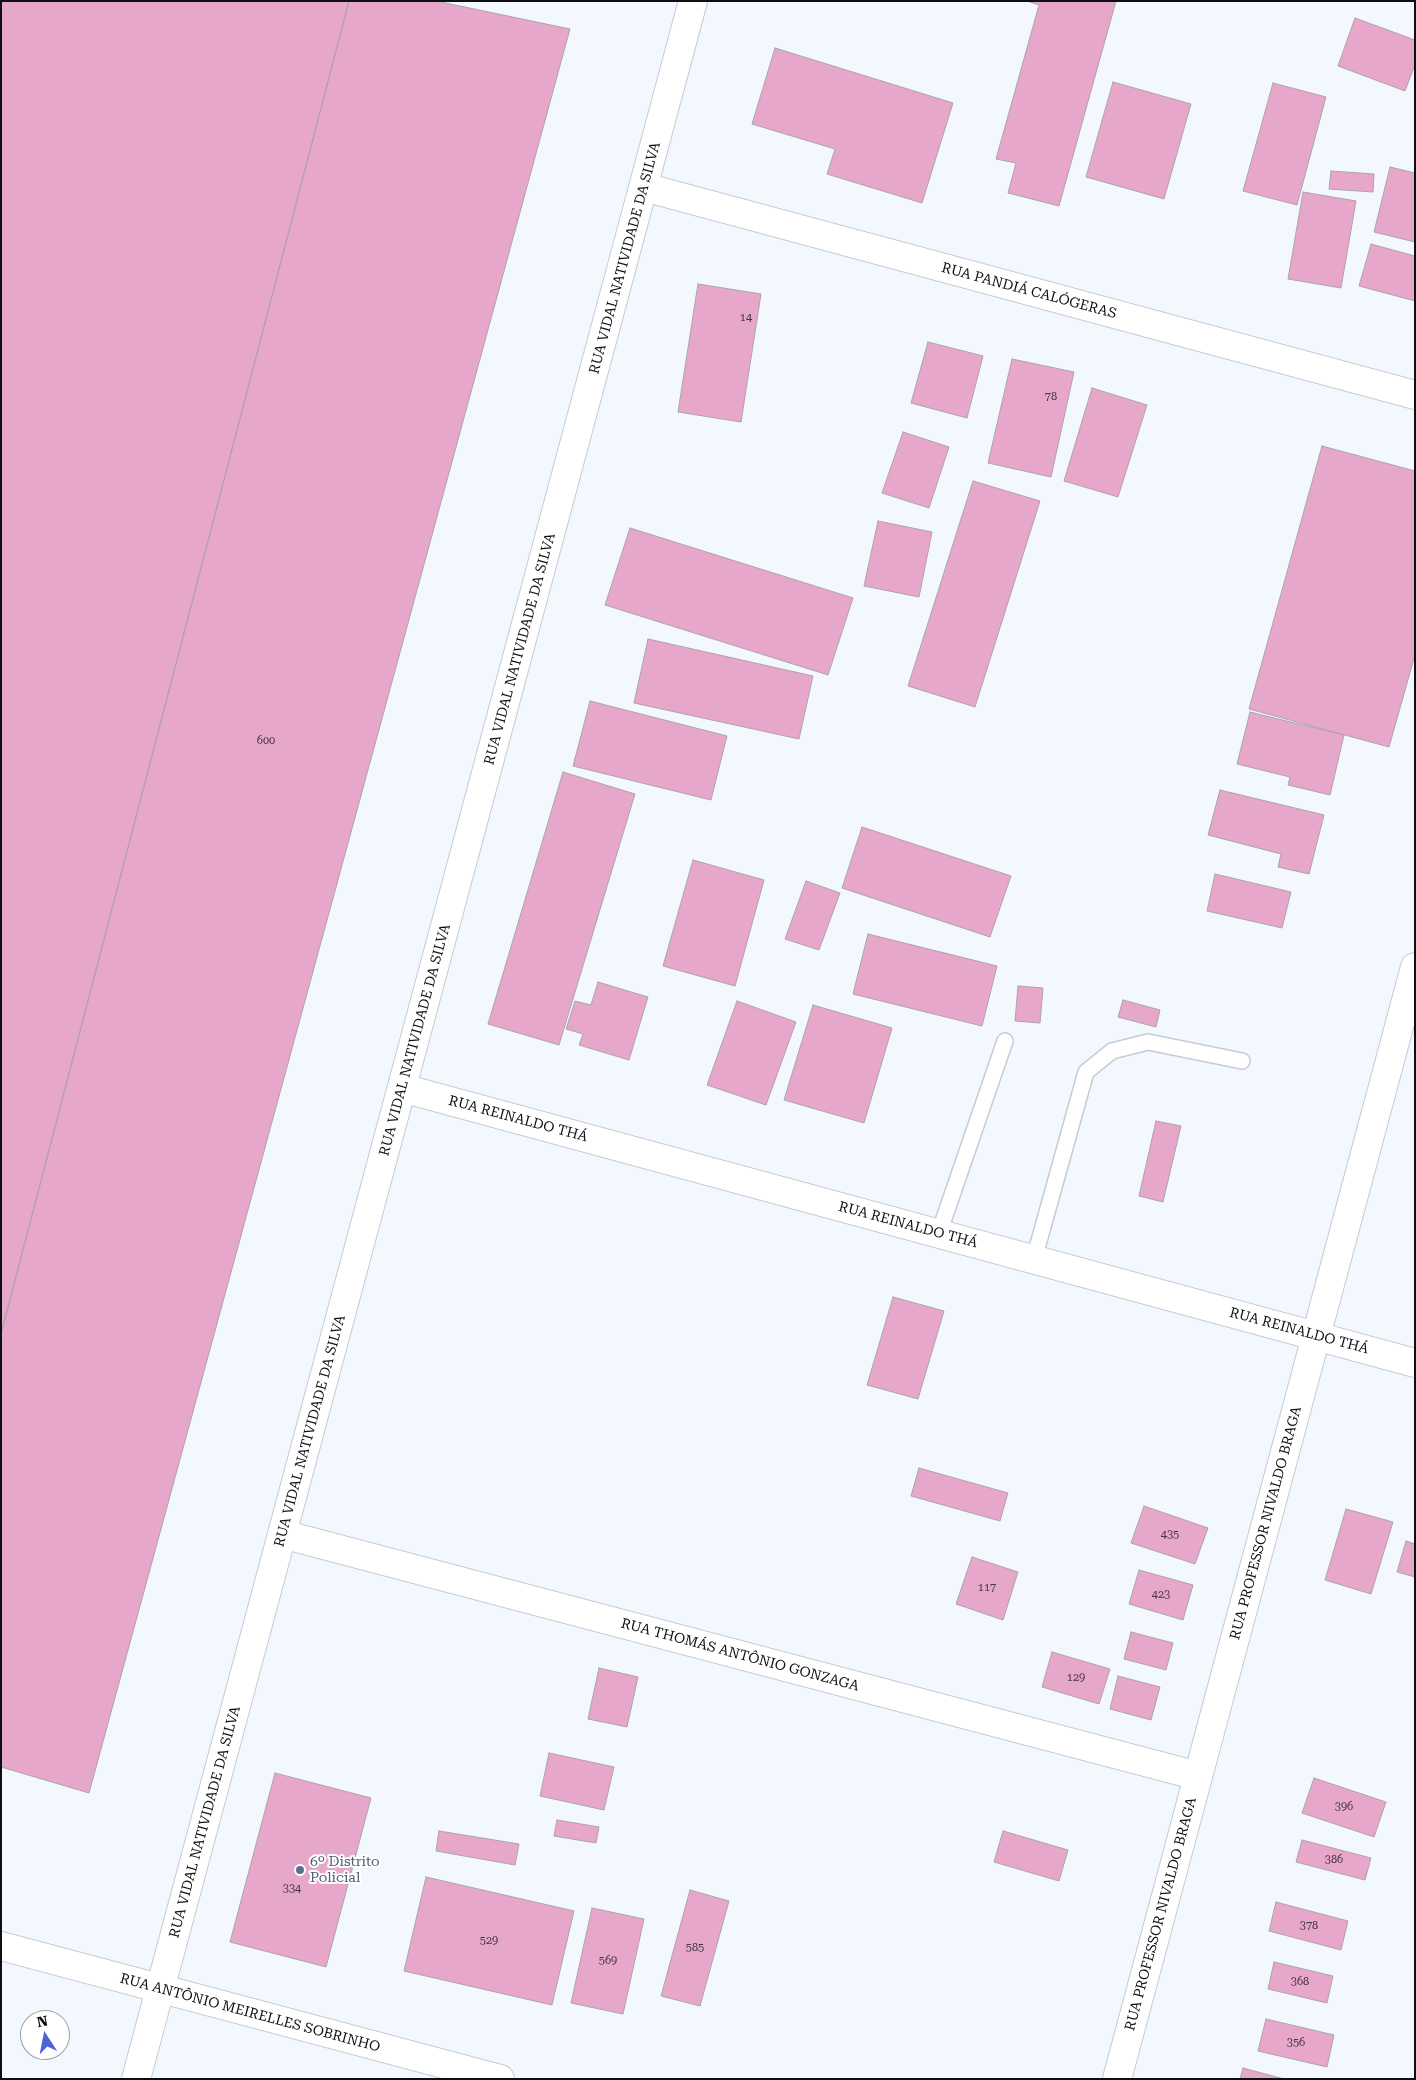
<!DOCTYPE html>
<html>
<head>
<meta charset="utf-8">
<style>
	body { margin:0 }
	#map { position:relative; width:1416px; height:2080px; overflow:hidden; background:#f2f8fe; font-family:"Roboto Serif",serif }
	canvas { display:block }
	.frame { position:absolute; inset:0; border:2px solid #0d0f12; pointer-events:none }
	.north { position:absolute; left:20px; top:2010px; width:50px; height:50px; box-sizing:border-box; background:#fff; border:1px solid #9e9fa0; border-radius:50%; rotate:349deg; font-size:14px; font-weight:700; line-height:20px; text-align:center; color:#0d0f12 }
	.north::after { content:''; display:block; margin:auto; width:18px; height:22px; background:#4f62d7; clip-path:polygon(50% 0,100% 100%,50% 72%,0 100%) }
</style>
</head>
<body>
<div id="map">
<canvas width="1416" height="2080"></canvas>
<div class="frame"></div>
<div class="north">N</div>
</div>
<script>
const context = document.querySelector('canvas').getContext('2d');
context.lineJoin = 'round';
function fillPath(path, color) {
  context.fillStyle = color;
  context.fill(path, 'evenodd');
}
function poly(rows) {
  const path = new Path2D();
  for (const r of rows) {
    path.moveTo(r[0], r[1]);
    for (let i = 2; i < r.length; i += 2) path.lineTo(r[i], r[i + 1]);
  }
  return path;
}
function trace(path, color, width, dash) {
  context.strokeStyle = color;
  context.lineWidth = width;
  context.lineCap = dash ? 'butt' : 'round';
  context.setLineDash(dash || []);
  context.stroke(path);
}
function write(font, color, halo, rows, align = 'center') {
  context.font = font + ' "Roboto Serif",serif';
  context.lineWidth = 4;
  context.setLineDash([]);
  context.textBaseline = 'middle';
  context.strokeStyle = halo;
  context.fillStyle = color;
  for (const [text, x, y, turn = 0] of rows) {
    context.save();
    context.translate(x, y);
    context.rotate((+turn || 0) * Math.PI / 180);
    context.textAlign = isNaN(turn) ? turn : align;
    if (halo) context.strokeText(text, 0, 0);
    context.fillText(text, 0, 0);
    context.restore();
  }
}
const building = poly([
	[1,1,349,1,1,1334,1,1],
	[349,1,436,1,570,29,89,1793,1,1767,1,1334,349,1],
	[1027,1,1116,1,1059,206,1008,193,1016,163,996,159,1039,5,1027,1],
	[1355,18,1415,40,1415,65,1405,91,1338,66,1355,18],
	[775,48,953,103,922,203,827,174,835,149,752,124,775,48],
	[1113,82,1191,104,1164,199,1086,177,1113,82],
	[1273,83,1326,97,1297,205,1243,191,1273,83],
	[1390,167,1415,173,1415,242,1374,232,1390,167],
	[1331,171,1374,174,1373,192,1329,189,1331,171],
	[1303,192,1356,201,1341,288,1288,279,1303,192],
	[1371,244,1415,256,1415,301,1359,286,1371,244],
	[698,284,761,294,741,422,678,412,698,284],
	[928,342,983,356,967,418,911,403,928,342],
	[1012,359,1074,372,1051,477,988,463,1012,359],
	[1092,388,1147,405,1118,497,1064,481,1092,388],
	[903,432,949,447,929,508,882,493,903,432],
	[1322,446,1415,471,1415,655,1389,747,1249,709,1322,446],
	[973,481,1040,501,975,707,908,686,973,481],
	[878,521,932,532,919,597,864,586,878,521],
	[630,528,853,598,828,675,605,605,630,528],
	[648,639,813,676,799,739,634,703,648,639],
	[590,701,727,736,711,800,573,766,590,701],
	[1250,712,1344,735,1330,795,1288,785,1290,777,1237,764,1250,712],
	[563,772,635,794,559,1045,488,1024,563,772],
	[1220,790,1324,815,1309,874,1278,867,1281,854,1208,835,1220,790],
	[862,827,1011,876,990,937,842,888,862,827],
	[693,860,764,880,735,986,663,966,693,860],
	[1215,874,1291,892,1282,928,1207,911,1215,874],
	[806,881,840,893,819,950,785,939,806,881],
	[868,934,997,966,982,1026,853,994,868,934],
	[598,982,648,997,629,1060,579,1045,583,1034,566,1029,575,1001,591,1005,598,982],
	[1018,986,1043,988,1040,1023,1015,1021,1018,986],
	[1123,1000,1160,1010,1156,1027,1118,1017,1123,1000],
	[737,1001,796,1022,766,1105,707,1085,737,1001],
	[813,1005,892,1028,864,1123,784,1100,813,1005],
	[1156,1121,1181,1126,1163,1202,1139,1196,1156,1121],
	[893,1297,944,1311,918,1399,867,1385,893,1297],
	[919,1468,1008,1493,1000,1521,911,1496,919,1468],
	[1144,1506,1208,1528,1195,1564,1131,1543,1144,1506],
	[1346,1509,1393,1522,1371,1594,1325,1580,1346,1509],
	[1406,1541,1415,1544,1415,1577,1397,1572,1406,1541],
	[972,1557,1018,1572,1003,1620,956,1604,972,1557],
	[1139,1570,1193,1585,1183,1620,1129,1604,1139,1570],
	[1131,1632,1173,1643,1166,1670,1124,1659,1131,1632],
	[1052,1652,1110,1669,1099,1704,1042,1687,1052,1652],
	[599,1668,638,1677,627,1727,588,1719,599,1668],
	[1118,1676,1160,1687,1151,1720,1110,1709,1118,1676],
	[549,1753,614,1767,604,1810,540,1796,549,1753],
	[275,1773,371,1798,326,1967,230,1942,275,1773],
	[1314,1778,1386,1802,1374,1837,1302,1813,1314,1778],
	[557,1820,599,1827,596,1843,554,1836,557,1820],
	[439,1831,519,1844,515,1865,436,1851,439,1831],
	[1003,1831,1068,1850,1059,1881,994,1862,1003,1831],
	[1302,1840,1371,1858,1365,1880,1296,1862,1302,1840],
	[426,1877,574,1911,552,2005,404,1971,426,1877],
	[690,1890,729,1901,700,2006,661,1996,690,1890],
	[1276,1902,1348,1921,1341,1950,1269,1931,1276,1902],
	[592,1908,644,1919,623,2014,571,2003,592,1908],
	[1274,1962,1333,1976,1327,2003,1268,1989,1274,1962],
	[1266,2019,1334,2035,1327,2067,1258,2051,1266,2019],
	[1243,2068,1284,2079,1240,2079,1243,2068]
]);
fillPath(building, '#e7a7ca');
trace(building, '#aca3a8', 1);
const lane = poly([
	[939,1233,1005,1041],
	[1034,1259,1086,1072,1112,1051,1148,1042,1242,1061]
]);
const street = poly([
	[402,1088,1415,1363],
	[282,1534,1198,1776],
	[136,2079,693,1]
]);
const secondary = poly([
	[644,187,1415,395],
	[1,1946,500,2079],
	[1117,2079,1415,967]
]);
trace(lane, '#c5ccd4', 18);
trace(street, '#c5ccd4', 30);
trace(secondary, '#c5ccd4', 30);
trace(lane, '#fff', 15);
trace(street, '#fff', 28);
trace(secondary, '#fff', 28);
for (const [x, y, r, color] of [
	[300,1870,5,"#5c6f8a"]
]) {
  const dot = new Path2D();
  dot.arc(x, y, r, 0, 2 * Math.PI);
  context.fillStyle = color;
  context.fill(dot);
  trace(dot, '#fff', 2);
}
write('11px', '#443540', null, [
	["14",746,318],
	["78",1051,397],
	["600",266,741],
	["435",1170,1535],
	["117",987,1588],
	["423",1161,1595],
	["129",1076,1678],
	["396",1344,1807],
	["386",1334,1860],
	["334",292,1889],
	["378",1309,1926],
	["529",489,1941],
	["585",695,1948],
	["569",608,1961],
	["368",1300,1982],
	["356",1296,2043]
]);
write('14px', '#0d0f12', '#fff', [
	["RUA VIDAL NATIVIDADE DA SILVA",625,258,-75],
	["RUA PANDIÁ CALÓGERAS",1029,291,15],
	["RUA VIDAL NATIVIDADE DA SILVA",520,649,-75],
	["RUA VIDAL NATIVIDADE DA SILVA",415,1040,-75],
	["RUA REINALDO THÁ",518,1119,15],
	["RUA REINALDO THÁ",908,1225,15],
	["RUA REINALDO THÁ",1299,1331,15],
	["RUA VIDAL NATIVIDADE DA SILVA",310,1431,-75],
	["RUA PROFESSOR NIVALDO BRAGA",1266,1523,-75],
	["RUA THOMÁS ANTÔNIO GONZAGA",740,1655,15],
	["RUA VIDAL NATIVIDADE DA SILVA",205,1822,-75],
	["RUA PROFESSOR NIVALDO BRAGA",1161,1914,-75],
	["RUA ANTÔNIO MEIRELLES SOBRINHO",250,2013,15]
]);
write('14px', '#4e5e75', '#fff', [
	["6º Distrito",310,1862],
	["Policial",310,1878]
], 'left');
</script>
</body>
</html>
